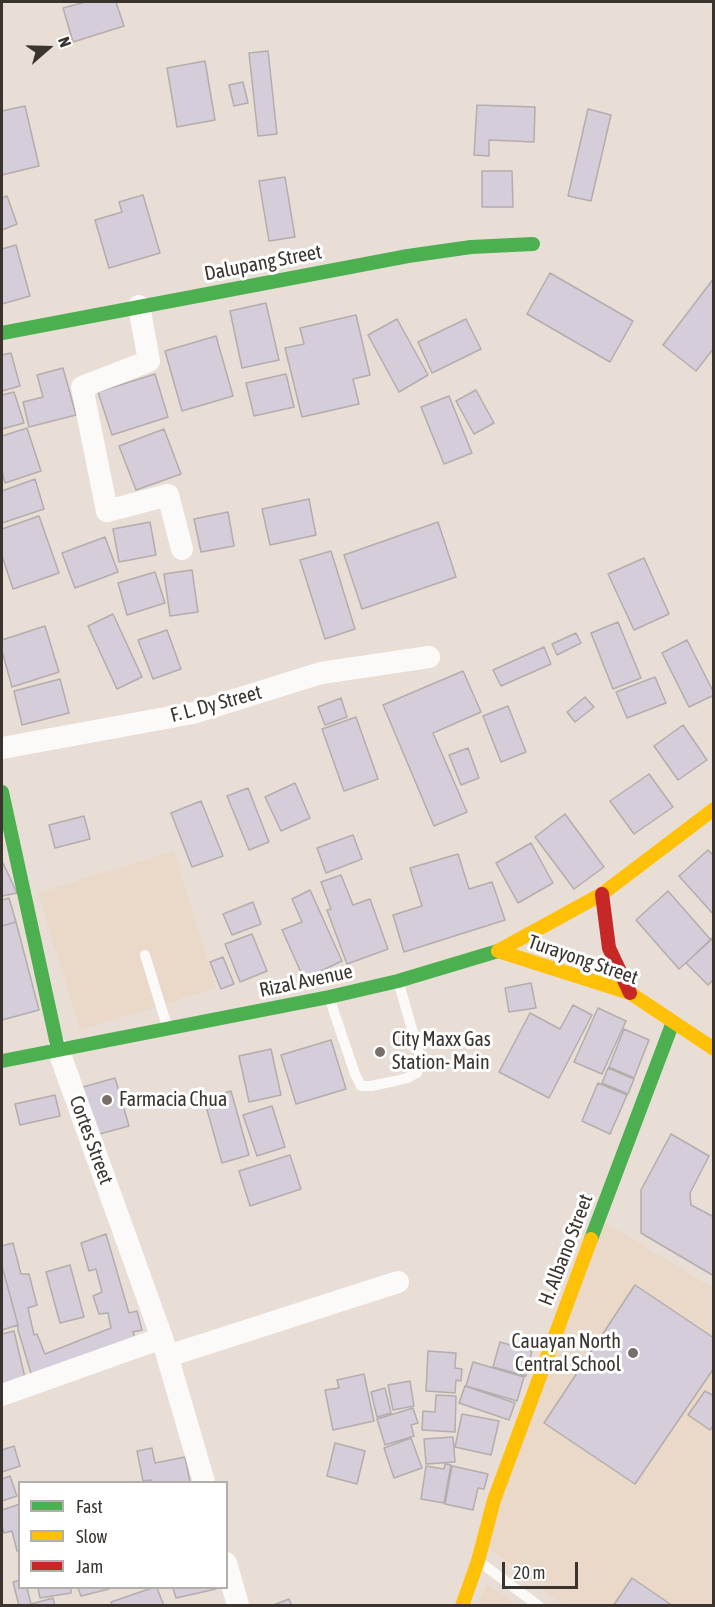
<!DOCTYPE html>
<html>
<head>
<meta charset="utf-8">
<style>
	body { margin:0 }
	#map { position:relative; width:715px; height:1607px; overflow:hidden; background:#e8ded5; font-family:"Asap Condensed",sans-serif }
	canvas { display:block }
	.frame { position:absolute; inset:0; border:3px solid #3b342e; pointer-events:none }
	.legend { position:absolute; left:18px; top:1481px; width:210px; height:108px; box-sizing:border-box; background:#fff; border:2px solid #b1aeab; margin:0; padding:8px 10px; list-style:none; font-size:18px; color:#3b342e }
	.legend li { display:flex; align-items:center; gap:12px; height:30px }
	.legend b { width:30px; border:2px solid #b1aeab }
	.north { position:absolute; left:18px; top:18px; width:60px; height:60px; -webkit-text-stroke:4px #fff; paint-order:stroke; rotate:70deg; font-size:16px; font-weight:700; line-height:24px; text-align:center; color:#3b342e }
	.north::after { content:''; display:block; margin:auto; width:21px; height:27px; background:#3b342e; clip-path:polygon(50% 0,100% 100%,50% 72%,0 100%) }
	.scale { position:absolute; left:502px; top:1562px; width:76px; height:27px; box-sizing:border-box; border:3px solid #3b342e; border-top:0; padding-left:8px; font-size:18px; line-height:21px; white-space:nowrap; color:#3b342e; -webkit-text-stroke:4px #fff; paint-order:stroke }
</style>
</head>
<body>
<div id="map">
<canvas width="715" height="1607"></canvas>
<div class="frame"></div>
<ul class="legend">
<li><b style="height:8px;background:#4caf50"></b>Fast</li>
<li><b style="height:8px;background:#ffc107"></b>Slow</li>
<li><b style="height:8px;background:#c62828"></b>Jam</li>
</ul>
<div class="north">N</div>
<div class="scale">20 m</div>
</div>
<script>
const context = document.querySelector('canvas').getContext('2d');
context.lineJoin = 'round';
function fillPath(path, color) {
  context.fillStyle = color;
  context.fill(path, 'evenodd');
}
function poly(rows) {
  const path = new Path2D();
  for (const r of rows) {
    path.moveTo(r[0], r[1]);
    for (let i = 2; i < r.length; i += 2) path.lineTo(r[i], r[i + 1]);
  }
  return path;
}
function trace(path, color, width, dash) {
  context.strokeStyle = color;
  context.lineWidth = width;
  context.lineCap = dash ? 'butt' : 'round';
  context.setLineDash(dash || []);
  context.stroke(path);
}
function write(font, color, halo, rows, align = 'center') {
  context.font = font + ' "Asap Condensed",sans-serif';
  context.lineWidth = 6;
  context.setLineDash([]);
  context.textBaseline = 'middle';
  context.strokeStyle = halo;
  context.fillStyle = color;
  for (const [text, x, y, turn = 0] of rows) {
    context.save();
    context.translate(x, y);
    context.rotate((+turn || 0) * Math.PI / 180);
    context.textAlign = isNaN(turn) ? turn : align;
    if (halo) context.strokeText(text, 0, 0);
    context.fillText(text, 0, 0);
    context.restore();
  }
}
fillPath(poly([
	[174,851,216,988,80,1030,38,893],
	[602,1221,713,1288,713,1605,564,1605,486,1546],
	[487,1584,517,1605,477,1606]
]), '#ead8c8');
const building = poly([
	[85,2,116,2,124,26,73,42,63,8,85,2],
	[268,51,277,134,258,136,249,53,268,51],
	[205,61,215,120,177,127,167,68,205,61],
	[243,82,248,103,234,106,229,85,243,82],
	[477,105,535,107,534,142,489,140,489,156,474,155,477,105],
	[25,106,39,166,2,175,2,111,25,106],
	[588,109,611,115,591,201,568,196,588,109],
	[482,171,512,171,513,207,482,207,482,171],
	[285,177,295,237,269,241,259,181,285,177],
	[143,195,160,253,109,268,95,220,122,212,119,202,143,195],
	[7,196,17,224,2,230,2,198,7,196],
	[16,245,30,296,2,304,2,249,16,245],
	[550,273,633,321,610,362,527,314,550,273],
	[714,278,714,348,696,371,663,345,714,278],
	[266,303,279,360,242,368,230,311,266,303],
	[356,315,370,375,353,379,359,404,302,417,285,348,304,344,300,328,356,315],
	[397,319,428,375,399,392,368,335,397,319],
	[466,319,481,349,432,373,418,342,466,319],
	[216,336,233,396,182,411,165,351,216,336],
	[11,353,20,386,2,391,2,355,11,353],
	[63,368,76,415,29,427,23,402,43,397,37,375,63,368],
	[155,374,168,417,112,435,98,392,155,374],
	[286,374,294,407,254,416,246,383,286,374],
	[476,390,494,423,474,434,456,401,476,390],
	[14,392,24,423,2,429,2,395,14,392],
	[449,396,472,453,444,464,421,407,449,396],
	[27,428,41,471,5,483,2,471,2,436,27,428],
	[164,429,181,474,136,490,119,446,164,429],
	[35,479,44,509,2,523,2,491,35,479],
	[309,499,316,535,270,545,262,509,309,499],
	[228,512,234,546,201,552,194,519,228,512],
	[39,516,59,573,13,589,2,556,2,529,39,516],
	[150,522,156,555,119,562,113,529,150,522],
	[438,522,456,577,362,609,344,555,438,522],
	[105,537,118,572,75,588,62,553,105,537],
	[331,551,355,629,325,639,300,560,331,551],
	[644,558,669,614,634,630,608,574,644,558],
	[192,570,198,612,170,616,164,574,192,570],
	[155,572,165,603,127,615,118,583,155,572],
	[113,614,142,677,117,689,88,626,113,614],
	[618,622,641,678,613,689,591,633,618,622],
	[45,626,59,672,12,687,2,651,2,640,45,626],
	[167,630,181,669,153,679,138,640,167,630],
	[576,633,581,643,557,655,552,644,576,633],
	[687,640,714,693,714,695,689,707,662,653,687,640],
	[544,647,551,664,501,686,493,670,544,647],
	[463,671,481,712,433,733,467,812,434,826,383,705,463,671],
	[655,677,666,703,627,718,616,692,655,677],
	[60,679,69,713,22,725,14,691,60,679],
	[585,697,594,707,575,722,567,712,585,697],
	[341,698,347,717,325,725,318,707,341,698],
	[508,706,526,752,501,762,483,716,508,706],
	[356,717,378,779,344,791,322,729,356,717],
	[683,725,707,760,678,780,654,746,683,725],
	[468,748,479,778,461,785,449,755,468,748],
	[649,774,673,807,634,834,610,801,649,774],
	[295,783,310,818,281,831,265,797,295,783],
	[248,788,269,842,249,850,227,796,248,788],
	[201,801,223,856,192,867,171,813,201,801],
	[565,814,604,867,574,889,535,837,565,814],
	[84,816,90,839,55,848,49,825,84,816],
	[353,835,362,859,326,873,317,848,353,835],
	[531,843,553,883,518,903,496,863,531,843],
	[708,850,714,856,714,915,679,876,708,850],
	[458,854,469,889,492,882,505,920,404,952,393,915,422,906,410,868,458,854],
	[2,861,17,893,2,896,2,861],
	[341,875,353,905,370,899,388,949,347,964,327,910,331,909,321,882,341,875],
	[310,890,342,961,304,979,282,930,302,922,292,899,310,890],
	[668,891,711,940,679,969,636,920,668,891],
	[9,898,16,922,2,926,2,900,9,898],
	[253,902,261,924,232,935,223,914,253,902],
	[16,922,39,1010,2,1020,2,926,16,922],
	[252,934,267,971,240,982,225,944,252,934],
	[712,938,711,940,714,942,714,979,708,985,686,963,712,938],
	[223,957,234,984,221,989,210,962,223,957],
	[531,983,536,1008,509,1012,505,988,531,983],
	[573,1005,592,1015,549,1098,499,1072,530,1013,560,1029,573,1005],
	[598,1008,626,1021,602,1074,574,1062,598,1008],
	[624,1029,649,1040,634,1078,609,1067,624,1029],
	[331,1040,346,1089,296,1104,281,1055,331,1040],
	[271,1049,281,1095,249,1102,239,1056,271,1049],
	[608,1068,634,1079,628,1094,602,1083,608,1068],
	[115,1078,129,1126,96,1135,83,1087,115,1078],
	[598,1083,627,1095,610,1134,582,1121,598,1083],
	[231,1091,249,1155,222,1163,204,1099,231,1091],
	[55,1095,60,1116,20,1125,15,1104,55,1095],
	[272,1106,285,1147,257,1156,243,1115,272,1106],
	[671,1134,709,1156,690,1193,691,1205,714,1217,714,1276,641,1233,641,1190,671,1134],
	[290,1155,301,1189,250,1206,239,1171,290,1155],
	[106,1234,129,1313,137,1311,142,1330,133,1332,135,1339,33,1380,18,1330,18,1325,2,1266,2,1246,13,1243,21,1274,29,1274,37,1305,28,1308,34,1335,37,1334,45,1354,111,1328,108,1313,99,1314,93,1296,102,1292,96,1269,89,1271,81,1243,106,1234],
	[70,1265,84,1317,60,1323,46,1272,70,1265],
	[2,1266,18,1325,2,1330,2,1266],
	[635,1285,714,1338,714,1368,635,1484,544,1423,635,1285],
	[14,1331,26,1382,2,1388,2,1334,14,1331],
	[500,1342,532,1351,526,1376,493,1367,500,1342],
	[428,1351,456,1353,455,1368,462,1369,461,1381,456,1380,455,1393,426,1391,428,1351],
	[473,1362,524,1377,517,1401,466,1386,473,1362],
	[364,1374,374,1421,333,1430,325,1390,339,1388,337,1380,364,1374],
	[410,1381,414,1406,393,1410,388,1385,410,1381],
	[465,1386,515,1403,509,1420,459,1403,465,1386],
	[385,1388,391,1413,377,1417,371,1392,385,1388],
	[705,1391,714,1396,714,1425,710,1430,688,1415,705,1391],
	[436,1395,456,1396,455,1432,422,1430,423,1411,435,1412,436,1395],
	[413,1408,418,1423,411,1425,414,1436,385,1445,377,1419,413,1408],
	[462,1414,499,1421,491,1455,455,1447,462,1414],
	[453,1437,455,1462,426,1464,424,1439,453,1437],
	[411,1438,422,1468,394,1478,384,1448,411,1438],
	[335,1443,365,1451,357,1484,327,1476,335,1443],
	[14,1446,20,1466,2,1472,2,1450,14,1446],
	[152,1448,155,1463,185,1457,190,1482,151,1482,151,1480,143,1481,137,1451,152,1448],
	[445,1464,451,1465,444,1503,421,1499,426,1466,444,1469,445,1464],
	[452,1466,488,1474,484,1489,478,1488,473,1510,445,1504,452,1466],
	[10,1476,17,1496,2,1501,2,1479,10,1476],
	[20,1504,20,1550,17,1551,12,1531,4,1533,2,1526,2,1510,20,1504],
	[632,1578,673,1606,613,1606,632,1578],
	[20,1580,20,1588,27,1588,31,1604,53,1598,55,1606,19,1606,13,1582,20,1580],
	[38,1588,71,1588,71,1593,40,1598,38,1588],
	[78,1588,109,1588,109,1589,81,1596,78,1588],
	[152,1588,157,1588,164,1606,112,1606,111,1602,152,1588],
	[173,1588,216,1588,216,1589,176,1598,173,1588],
	[289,1599,292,1606,271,1606,289,1599]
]);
fillPath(building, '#d5cdda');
trace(building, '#b3adad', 1.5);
trace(poly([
	[145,955,167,1026],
	[330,1000,355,1074,361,1086,371,1086,395,1081,407,1078,417,1073,420,1057,399,984],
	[481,1563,539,1606]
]), '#fcfaf9', 10);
trace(poly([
	[139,306,149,361,82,387,107,511,168,495,182,549],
	[2,748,193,713,321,673,429,657],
	[58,1049,162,1338,204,1482],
	[168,1356,398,1282],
	[2,1395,162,1338],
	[226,1563,238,1605]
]), '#fcfaf9', 22);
trace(poly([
	[2,333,408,256,471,247,533,244],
	[2,792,58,1049],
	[2,1061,329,997,398,981,498,951],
	[591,1239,673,1022]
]), '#4caf50', 14);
trace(poly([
	[498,951,630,993,714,1049],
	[498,951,602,894,714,809],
	[462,1606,478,1561,494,1500,591,1239]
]), '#ffc107', 14);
trace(poly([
	[602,894,609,948,630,993]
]), '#c62828', 14);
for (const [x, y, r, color] of [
	[380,1052,6,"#787068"],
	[107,1100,6,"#787068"],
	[633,1353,6,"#787068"]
]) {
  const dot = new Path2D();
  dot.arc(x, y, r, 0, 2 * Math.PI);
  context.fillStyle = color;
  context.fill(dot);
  trace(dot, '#fff', 2);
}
write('20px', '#3b342e', '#fff', [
	["Dalupang Street",263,263,-11],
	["F. L. Dy Street",216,704,-15],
	["Turayong Street",583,960,19],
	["Rizal Avenue",306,981,-12],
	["Cortes Street",91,1140,70],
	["H. Albano Street",566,1250,-69]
]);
write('20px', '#3b342e', '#fff', [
	["City Maxx Gas",392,1040],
	["Station- Main",392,1063],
	["Farmacia Chua",119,1100],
	["Cauayan North",621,1342,"right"],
	["Central School",621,1365,"right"]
], 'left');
</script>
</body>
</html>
